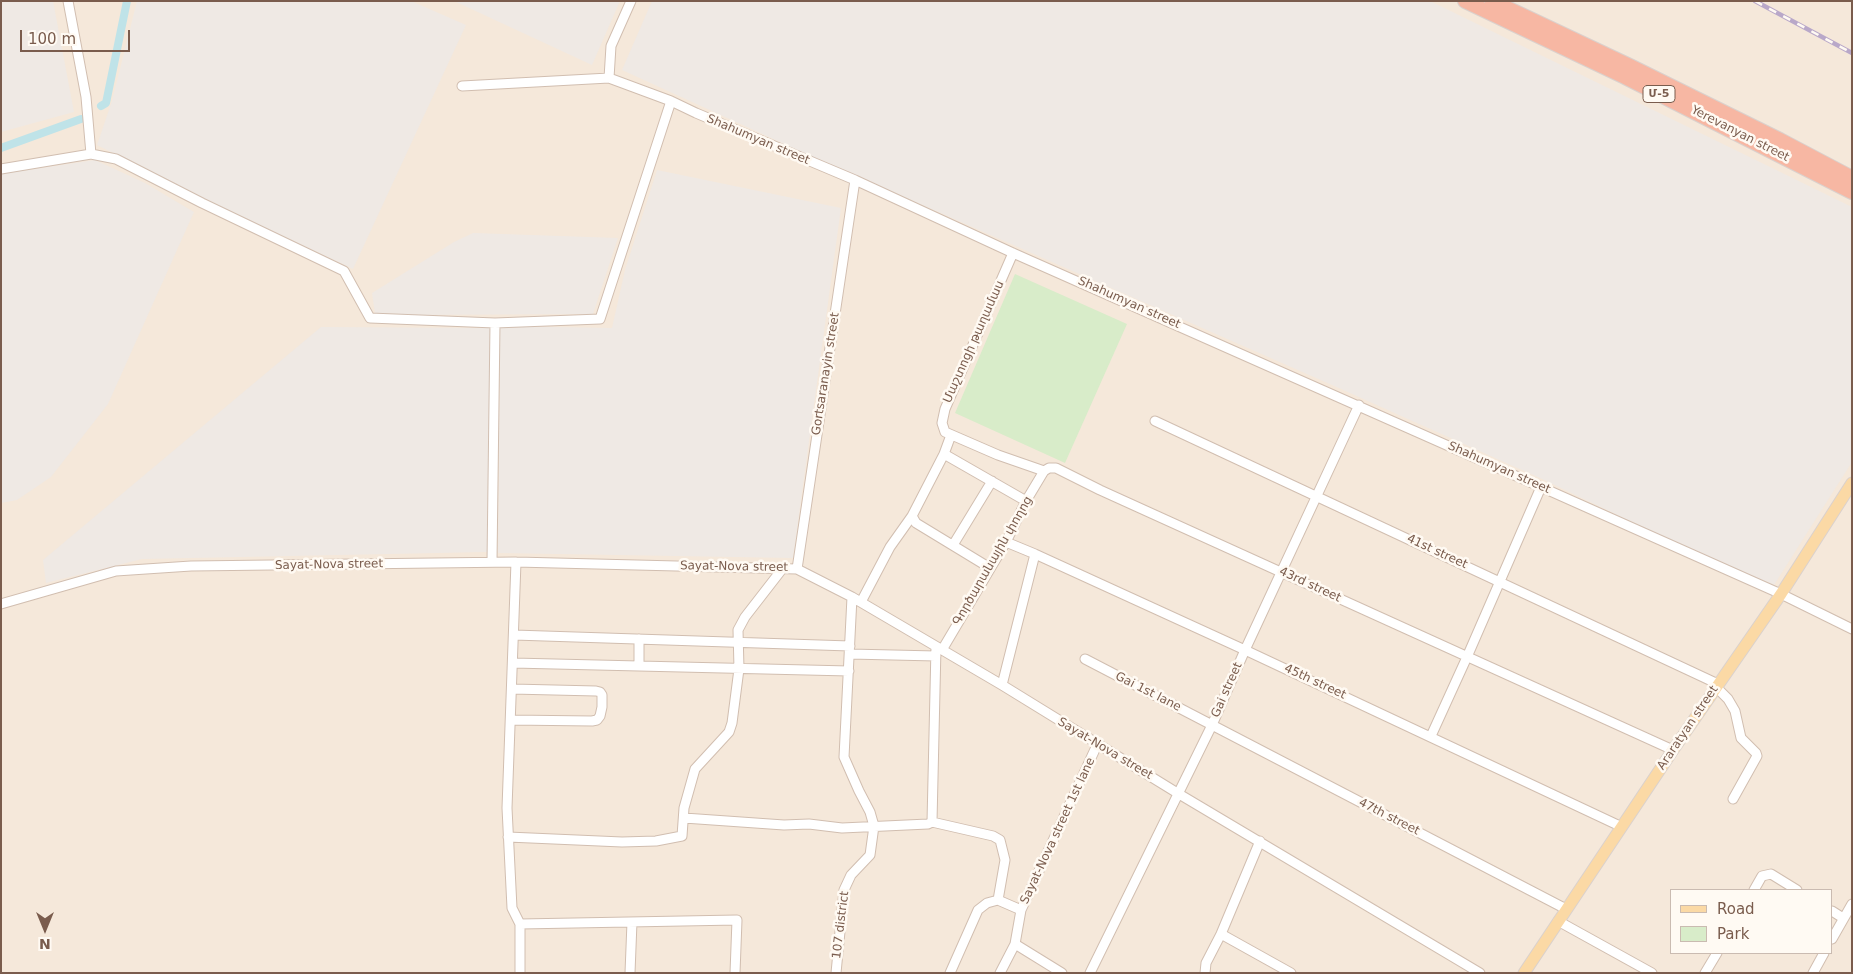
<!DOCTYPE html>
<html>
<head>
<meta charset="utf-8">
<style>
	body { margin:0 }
	#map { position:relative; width:1853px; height:974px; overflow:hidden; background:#fdf6ec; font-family:"DejaVu Sans",sans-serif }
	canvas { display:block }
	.frame { position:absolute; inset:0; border:2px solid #7a5c4d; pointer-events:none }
	.legend { position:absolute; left:1670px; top:889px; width:162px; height:65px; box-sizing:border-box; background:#fffaf3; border:1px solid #cabbb1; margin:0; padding:6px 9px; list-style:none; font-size:15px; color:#7a5c4d }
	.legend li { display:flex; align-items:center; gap:10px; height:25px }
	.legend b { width:25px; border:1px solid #cabbb1 }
	.north { position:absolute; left:20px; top:904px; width:50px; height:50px; -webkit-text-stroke:4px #fffaf3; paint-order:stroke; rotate:180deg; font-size:14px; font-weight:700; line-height:20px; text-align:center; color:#7a5c4d }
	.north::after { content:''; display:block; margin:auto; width:18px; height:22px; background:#7a5c4d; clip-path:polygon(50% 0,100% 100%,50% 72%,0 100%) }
	.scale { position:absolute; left:20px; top:30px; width:110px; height:22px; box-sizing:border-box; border:2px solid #7a5c4d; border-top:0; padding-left:6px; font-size:15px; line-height:18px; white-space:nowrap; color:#7a5c4d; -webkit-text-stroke:4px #fffaf3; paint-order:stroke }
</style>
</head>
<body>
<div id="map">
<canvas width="1853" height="974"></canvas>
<div class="frame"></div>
<ul class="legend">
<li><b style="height:6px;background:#fbd9a5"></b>Road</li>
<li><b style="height:14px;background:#d8ecc9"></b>Park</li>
</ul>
<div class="north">N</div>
<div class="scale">100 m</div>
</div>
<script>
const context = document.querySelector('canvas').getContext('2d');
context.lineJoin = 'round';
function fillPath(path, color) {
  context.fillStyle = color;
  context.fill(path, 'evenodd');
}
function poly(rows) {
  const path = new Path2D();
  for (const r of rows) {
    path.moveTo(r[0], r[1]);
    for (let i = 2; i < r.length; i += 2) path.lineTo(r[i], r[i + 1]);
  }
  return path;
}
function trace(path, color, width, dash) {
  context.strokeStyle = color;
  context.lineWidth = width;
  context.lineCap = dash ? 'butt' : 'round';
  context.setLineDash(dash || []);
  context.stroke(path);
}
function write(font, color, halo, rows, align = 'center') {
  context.font = font + ' "DejaVu Sans","Noto Sans Armenian",sans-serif';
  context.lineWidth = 5;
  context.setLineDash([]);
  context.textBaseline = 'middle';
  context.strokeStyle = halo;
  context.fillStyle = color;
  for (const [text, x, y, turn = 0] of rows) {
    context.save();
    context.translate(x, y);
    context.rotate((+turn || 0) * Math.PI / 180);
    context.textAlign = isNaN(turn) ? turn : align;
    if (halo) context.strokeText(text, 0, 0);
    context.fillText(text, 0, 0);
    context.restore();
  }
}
fillPath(poly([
	[1,1,1852,1,1852,973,1,973],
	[1672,890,1832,890,1832,953,1672,953]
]), '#f5e8da');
fillPath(poly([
	[1,1,53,1,74,112,1,132],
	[137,1,411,1,466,25,353,269,198,196,97,145,112,101],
	[454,1,620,1,592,65],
	[652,1,1430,1,1852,207,1852,462,1774,585,1657,534,1542,479,1332,385,806,154,622,70],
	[95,160,145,183,194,212,108,404,51,477,17,500,1,503,1,174],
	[657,170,841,208,793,558,498,553,500,326,612,328,625,270],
	[473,233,618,238,593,314,404,315,375,314,372,293,454,242],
	[321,327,492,328,487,552,142,559,46,583,43,560]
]), '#efe9e4');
fillPath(poly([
	[1015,274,1127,324,1065,463,955,413]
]), '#d8ecc9');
trace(poly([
	[101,106,106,103,127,1],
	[1,148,81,119]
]), '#bfe3e8', 8);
const minor = poly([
	[609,78,611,46,631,1],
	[462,86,609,78,671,101,696,113,855,180,1013,253,1541,487,1781,594,1852,629],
	[91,154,116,159,202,203,344,271,370,318,495,323,600,319,671,101],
	[1,169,91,154,86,97,68,1],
	[1013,253,945,409,942,423,945,432,998,455,1044,471,1049,468,1056,468,1100,490,1673,750],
	[1155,421,1718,684],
	[951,435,944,454,912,516,916,523,990,568],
	[944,454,1026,501],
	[1006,542,1035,554,1245,650,1622,827],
	[953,545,992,481],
	[492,562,495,323],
	[516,562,507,808,512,908,520,924,520,973],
	[797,569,855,180],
	[861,602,890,547,912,516],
	[1,604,116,571,191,566,516,562,797,569,852,597,1002,685,1179,794,1480,973],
	[514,635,850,646],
	[942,650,1006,542,1026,501,1044,471],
	[850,654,936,656],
	[1085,659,1566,909],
	[513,663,849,671],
	[639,666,639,639],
	[1002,685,1035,554],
	[1716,687,1728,699,1735,711,1741,738,1756,753,1757,756,1733,799],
	[511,720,592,721,597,720,600,716,602,707,602,695,600,692,596,691,512,689],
	[1431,736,1467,657,1541,487],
	[684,818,784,825,809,824,842,828,928,824,932,822,936,647],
	[932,822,993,836,1000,840,1005,860,998,900],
	[508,837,622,842,656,841,682,836,684,808,695,769,729,732,732,723,739,669,738,630,745,617,783,568],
	[1754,890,1762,876,1771,874,1797,890],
	[1832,911,1843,918],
	[1558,921,1652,973],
	[520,924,737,920,735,973],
	[1221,934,1291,973],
	[1832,939,1852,904],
	[1015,944,1062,973],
	[630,973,632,922],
	[836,973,844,890,851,875,870,855,874,826,870,812,859,791,844,757,852,597],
	[950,973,978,910,987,903,998,900,1021,910],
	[1000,973,1015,944,1021,910,1097,745],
	[1090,973,1212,725,1245,650,1359,405],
	[1205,973,1206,963,1221,934,1260,841],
	[1705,973,1717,953],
	[1813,973,1824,953]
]);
const major = poly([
	[1524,973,1673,750,1781,594,1852,483]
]);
const highway = poly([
	[1465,1,1625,77,1852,192],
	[1492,1,1630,66,1780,140,1852,178]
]);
trace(minor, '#d1beb0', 11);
trace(major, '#dad1cd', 13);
trace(highway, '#dad1cd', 16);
trace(minor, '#fff', 9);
trace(major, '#fbd9a5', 11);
trace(highway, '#f7b7a3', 14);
const rail = poly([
	[1755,1,1852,53]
]);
trace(rail, '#b9a8c9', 4.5);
trace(rail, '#fffaf3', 2.5, [8]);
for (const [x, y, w] of [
	[1659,94,32]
]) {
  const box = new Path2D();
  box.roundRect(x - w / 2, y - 8.5, w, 17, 4);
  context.fillStyle = '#fffaf3';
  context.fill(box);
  trace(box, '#7a5c4d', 1);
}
write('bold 11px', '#7a5c4d', null, [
	["Մ-5",1659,94]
]);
write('12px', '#7a5c4d', '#fffaf3', [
	["Yerevanyan street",1740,134,27],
	["Shahumyan street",758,140,23],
	["Shahumyan street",1129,303,24],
	["Մաշտոցի թաղամաս",974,342,-66],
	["Gortsaranayin street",826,374,-81],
	["Shahumyan street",1499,468,24],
	["41st street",1437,552,25],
	["Գործարանային փողոց",993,561,-60],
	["Sayat-Nova street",329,565,-1],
	["Sayat-Nova street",734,567,1],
	["43rd street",1310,585,25],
	["45th street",1315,682,25],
	["Gai street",1227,690,-66],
	["Gai 1st lane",1148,692,27],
	["Araratyan street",1688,728,-56],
	["Sayat-Nova street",1105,749,31],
	["47th street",1389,817,27],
	["Sayat-Nova street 1st lane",1058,831,-65],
	["107 district",841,925,-83]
]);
</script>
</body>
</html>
